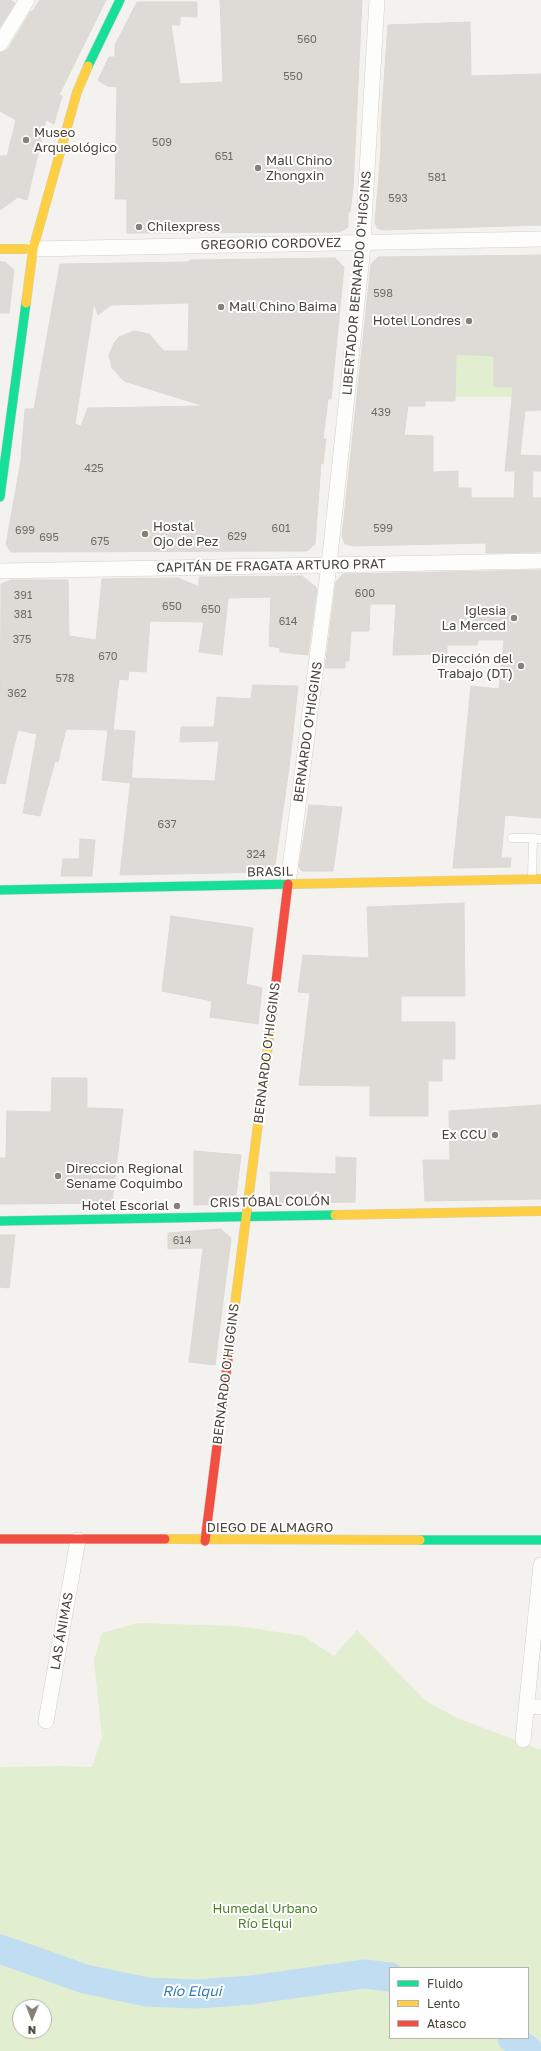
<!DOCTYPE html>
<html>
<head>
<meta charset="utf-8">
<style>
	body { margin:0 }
	#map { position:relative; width:541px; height:2051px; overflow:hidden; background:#f4f2ee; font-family:"Golos Text",sans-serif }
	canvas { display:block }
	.legend { position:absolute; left:389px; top:1967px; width:140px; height:72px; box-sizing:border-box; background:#fff; border:1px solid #b7b4b0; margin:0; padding:5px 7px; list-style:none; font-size:12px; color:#4b4439 }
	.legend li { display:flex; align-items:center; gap:8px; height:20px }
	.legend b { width:20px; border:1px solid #b7b4b0 }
	.north { position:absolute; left:12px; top:1999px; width:40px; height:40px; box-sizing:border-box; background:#fff; border:1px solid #b7b4b0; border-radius:50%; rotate:181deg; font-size:11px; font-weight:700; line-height:16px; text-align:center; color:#4b4439 }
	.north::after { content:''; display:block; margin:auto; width:14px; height:18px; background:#868178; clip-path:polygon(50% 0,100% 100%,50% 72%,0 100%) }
</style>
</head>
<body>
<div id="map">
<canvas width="541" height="2051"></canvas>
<ul class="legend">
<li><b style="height:5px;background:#16e098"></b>Fluido</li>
<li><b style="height:5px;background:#ffcf43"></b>Lento</li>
<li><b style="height:5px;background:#f24e42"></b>Atasco</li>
</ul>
<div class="north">N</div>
</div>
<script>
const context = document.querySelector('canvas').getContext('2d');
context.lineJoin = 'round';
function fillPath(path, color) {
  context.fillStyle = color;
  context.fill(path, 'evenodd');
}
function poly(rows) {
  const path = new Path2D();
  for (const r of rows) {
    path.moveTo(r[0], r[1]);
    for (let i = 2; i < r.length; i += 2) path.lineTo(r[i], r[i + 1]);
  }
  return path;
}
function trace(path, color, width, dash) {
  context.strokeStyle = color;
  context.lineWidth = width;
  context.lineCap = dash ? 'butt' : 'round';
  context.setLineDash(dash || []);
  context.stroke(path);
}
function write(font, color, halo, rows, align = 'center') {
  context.font = font + ' "Golos Text",sans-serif';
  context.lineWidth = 4;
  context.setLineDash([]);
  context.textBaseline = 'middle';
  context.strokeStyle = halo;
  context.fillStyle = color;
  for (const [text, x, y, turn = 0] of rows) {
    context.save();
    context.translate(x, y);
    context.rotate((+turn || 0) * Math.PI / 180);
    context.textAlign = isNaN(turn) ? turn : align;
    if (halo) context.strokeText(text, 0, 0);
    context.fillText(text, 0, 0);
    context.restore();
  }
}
fillPath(poly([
	[456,354,494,355,494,386,515,387,515,397,455,397],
	[137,1623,238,1626,303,1636,334,1656,357,1630,426,1701,457,1718,541,1750,541,2051,0,2051,0,1767,64,1766,92,1767,102,1737,94,1660,102,1633],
	[390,1968,528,1968,528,2038,390,2038],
	[20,2007,44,2007,44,2031,20,2031]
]), '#e1eecf');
trace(poly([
	[0,1949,85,1979,147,1992,197,1994,251,1990,364,1974,390,1977],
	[512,2038,529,2051]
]), '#c0ddf1', 29);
const building = poly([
	[0,0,10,0,15,3,0,27,0,0],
	[40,0,106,0,59,95,62,96,54,124,46,120,27,200,18,197,0,210,0,156,7,156,16,120,0,111,0,53,8,49,31,11,32,12,40,0],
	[220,0,362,0,353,189,350,212,348,212,348,227,340,232,127,233,127,199,115,199,117,87,107,86,98,80,109,57,115,57,115,45,137,2,197,2,197,17,180,16,180,25,171,25,180,84,223,82,220,0],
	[470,22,471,76,541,74,541,225,383,230,377,228,375,222,381,151,381,124,388,25,470,22],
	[541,255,541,410,525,411,520,455,541,456,541,471,533,471,532,498,541,498,541,552,486,553,486,543,354,546,345,544,342,536,344,518,371,264,378,257,541,255],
	[456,354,494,356,494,386,513,387,505,471,515,471,514,498,471,498,471,488,458,488,458,471,433,472,433,436,404,435,408,406,425,406,425,401,455,401,456,354],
	[335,258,344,267,331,399,328,399,323,439,326,439,323,464,321,463,315,544,307,551,11,552,6,545,21,460,25,409,34,409,60,264,189,262,190,260,335,258],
	[94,303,98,315,111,305,189,303,188,351,164,351,149,334,134,331,119,337,114,343,109,355,112,368,124,381,204,406,88,408,81,426,75,424,94,303],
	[0,262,5,262,14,270,9,313,0,313,0,262],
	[541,570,541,818,505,815,501,858,511,858,510,867,453,868,471,686,499,689,504,640,478,640,477,645,447,645,447,654,393,655,396,604,370,604,369,631,351,631,349,661,345,661,345,668,325,668,336,582,343,574,541,570],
	[302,576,317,588,308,655,280,652,280,648,269,646,271,597,228,598,222,655,199,652,204,622,150,621,146,672,129,671,128,680,119,679,113,730,135,731,131,783,102,780,108,730,66,729,58,762,55,761,40,816,23,813,37,734,18,730,5,784,0,783,1,584,11,580,68,580,69,636,96,640,102,579,178,578,199,587,199,577,302,576],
	[253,685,298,686,289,768,274,872,120,875,131,778,215,781,219,741,180,742,181,727,214,727,217,697,251,699,253,685],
	[309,805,342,807,333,871,302,871,299,867,309,805],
	[80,839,95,840,92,876,61,876,63,859,79,859,80,839],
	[464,903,465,996,401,996,401,1022,455,1022,455,1059,442,1059,442,1081,428,1081,428,1116,370,1116,370,1086,299,1085,310,993,298,992,303,955,369,958,367,907,464,903],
	[171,916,253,928,246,984,262,988,258,1024,210,1017,212,1001,162,991,171,916],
	[52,1078,87,1078,87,1108,123,1109,112,1203,0,1204,0,1158,6,1158,7,1111,51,1112,52,1078],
	[541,1105,541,1199,425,1201,423,1160,450,1160,449,1111,541,1105],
	[194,1151,241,1155,235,1204,194,1205,194,1151],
	[336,1157,356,1158,355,1202,276,1203,271,1198,270,1172,336,1174,336,1157],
	[221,1229,231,1238,215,1365,189,1362,203,1248,168,1249,168,1233,221,1229],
	[0,1235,15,1235,9,1288,0,1287,0,1235]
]);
fillPath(building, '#dedbd6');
trace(building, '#dcd9d4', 1);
const lane = poly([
	[512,838,533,838],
	[532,878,533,838,541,839]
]);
const street = poly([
	[0,44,27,0],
	[33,249,541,239],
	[0,571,541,561],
	[288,884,329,565,362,256,377,0],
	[527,1706,541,1707],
	[46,1721,78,1540],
	[523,1740,541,1565]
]);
const fast = poly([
	[88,66,120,0],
	[0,497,26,303],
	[0,890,294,884],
	[0,1221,335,1215],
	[420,1540,541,1540]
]);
const slow = poly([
	[0,249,33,249],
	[26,303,33,249,77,92,88,66],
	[294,884,541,879],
	[335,1215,541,1211],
	[230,1343,271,1022],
	[165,1539,420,1540]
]);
const jam = poly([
	[271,1022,288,884],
	[0,1539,165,1539],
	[205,1541,230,1343]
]);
trace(lane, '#d2d0cb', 9);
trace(street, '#d2d0cb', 16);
trace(fast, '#d3cfc5', 10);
trace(slow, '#d3cfc5', 10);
trace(jam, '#d3cfc5', 10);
trace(lane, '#fdfdfc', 8);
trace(street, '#fdfdfc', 15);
trace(fast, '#16e098', 9);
trace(slow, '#ffcf43', 9);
trace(jam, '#f24e42', 9);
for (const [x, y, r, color] of [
	[26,140,4,"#868178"],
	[258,168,4,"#868178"],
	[139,227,4,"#868178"],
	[221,307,4,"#868178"],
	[469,321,4,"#868178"],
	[145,534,4,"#868178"],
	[514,618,4,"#868178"],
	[521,666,4,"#868178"],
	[495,1135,4,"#868178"],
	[58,1176,4,"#868178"],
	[177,1206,4,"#868178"]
]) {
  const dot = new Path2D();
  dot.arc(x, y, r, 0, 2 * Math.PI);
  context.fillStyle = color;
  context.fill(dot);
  trace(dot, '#fff', 1.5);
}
write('11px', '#706a61', null, [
	["560",307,40],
	["550",293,77],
	["509",162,143],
	["651",224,157],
	["581",437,178],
	["593",398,199],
	["598",383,294],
	["439",381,413],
	["425",94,469],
	["601",281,529],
	["599",383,529],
	["699",25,531],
	["629",237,537],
	["695",49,538],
	["675",100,542],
	["600",365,594],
	["391",23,596],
	["650",172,607],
	["650",211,610],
	["381",23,615],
	["614",288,622],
	["375",22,640],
	["670",108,657],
	["578",65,679],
	["362",17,694],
	["637",167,825],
	["324",256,855],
	["614",182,1241]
]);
write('13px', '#4b4439', '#fff', [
	["Museo",34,133],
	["Arqueológico",34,148],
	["Mall Chino",266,161],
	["Zhongxin",266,176],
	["Chilexpress",147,227],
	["Mall Chino Baima",229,307],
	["Hotel Londres",461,321,"right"],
	["Hostal",153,527],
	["Ojo de Pez",153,542],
	["Iglesia",506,611,"right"],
	["La Merced",506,626,"right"],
	["Dirección del",513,659,"right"],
	["Trabajo (DT)",513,674,"right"],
	["Ex CCU",487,1135,"right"],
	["Direccion Regional",66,1169],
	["Sename Coquimbo",66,1184],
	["Hotel Escorial",169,1206,"right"]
], 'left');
write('13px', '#4b4439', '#fff', [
	["GREGORIO CORDOVEZ",271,244,-1],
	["LIBERTADOR BERNARDO O'HIGGINS",357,283,-85],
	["CAPITÁN DE FRAGATA ARTURO PRAT",271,566,-1],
	["BERNARDO O'HIGGINS",308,732,-82],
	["BRASIL",270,872,-1],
	["BERNARDO O'HIGGINS",267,1053,-83],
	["CRISTÓBAL COLÓN",270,1202,-1],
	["BERNARDO O'HIGGINS",226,1374,-83],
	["DIEGO DE ALMAGRO",270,1528],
	["LAS ÁNIMAS",62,1631,-80]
]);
write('13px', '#4a7f2a', '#fff', [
	["Humedal Urbano",265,1909],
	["Río Elqui",265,1924]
]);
write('italic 14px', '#2e7ab2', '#fff', [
	["Río Elqui",192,1992]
]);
</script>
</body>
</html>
